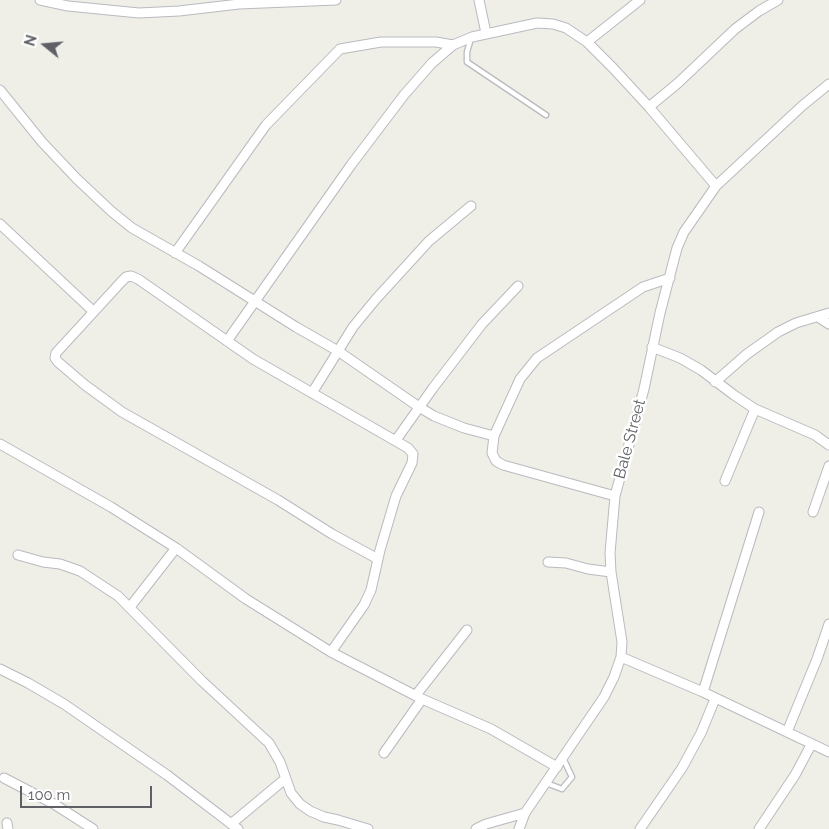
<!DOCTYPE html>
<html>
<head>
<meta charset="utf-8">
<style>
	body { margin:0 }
	#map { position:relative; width:829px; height:829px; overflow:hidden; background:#efefe7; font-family:Raleway,sans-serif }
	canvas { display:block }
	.north { position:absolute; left:20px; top:20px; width:50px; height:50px; -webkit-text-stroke:4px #fff; paint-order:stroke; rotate:287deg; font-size:14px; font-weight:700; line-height:20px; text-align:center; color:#5f6066 }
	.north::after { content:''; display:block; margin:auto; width:18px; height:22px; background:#5f6066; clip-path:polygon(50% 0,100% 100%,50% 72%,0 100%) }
	.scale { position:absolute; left:20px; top:786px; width:132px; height:22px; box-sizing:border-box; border:2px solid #5f6066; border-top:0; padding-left:6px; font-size:15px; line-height:18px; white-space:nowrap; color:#5f6066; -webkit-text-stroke:4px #fff; paint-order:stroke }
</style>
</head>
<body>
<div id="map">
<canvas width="829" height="829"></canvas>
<div class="north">N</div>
<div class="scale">100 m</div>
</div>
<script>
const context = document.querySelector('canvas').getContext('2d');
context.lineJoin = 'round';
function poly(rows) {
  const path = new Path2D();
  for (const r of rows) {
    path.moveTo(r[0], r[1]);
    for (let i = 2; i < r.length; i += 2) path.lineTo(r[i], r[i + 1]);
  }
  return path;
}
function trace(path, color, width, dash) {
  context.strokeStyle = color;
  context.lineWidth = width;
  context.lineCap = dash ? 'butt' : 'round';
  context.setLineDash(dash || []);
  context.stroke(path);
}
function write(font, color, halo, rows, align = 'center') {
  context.font = font + ' Raleway,sans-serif';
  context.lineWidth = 5;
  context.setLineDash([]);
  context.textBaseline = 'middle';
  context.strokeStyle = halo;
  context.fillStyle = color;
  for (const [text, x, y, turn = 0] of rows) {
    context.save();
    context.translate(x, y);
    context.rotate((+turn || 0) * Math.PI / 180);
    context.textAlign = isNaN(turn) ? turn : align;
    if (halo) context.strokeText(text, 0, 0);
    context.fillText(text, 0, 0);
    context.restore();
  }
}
const lane = poly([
	[471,38,467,52,467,62,546,115],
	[546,783,562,789,572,777,563,758]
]);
const street = poly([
	[40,0,68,6,139,13,179,11,239,4,336,0],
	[479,0,486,33],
	[587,42,640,0],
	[0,90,42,142,77,179,111,211,132,228,199,266,296,327,338,351,419,407,434,416,464,428,494,436],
	[649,107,678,83,735,29,759,11,778,0],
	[0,224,93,311],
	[175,253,266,125,340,49,381,42,436,42,453,45],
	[818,317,829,324],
	[227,341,351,165,404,95,432,63,453,45,472,37,537,23,553,24,566,28,587,42,613,68,649,107,716,186],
	[652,347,680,358,701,370,734,395,755,409,815,435,829,445],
	[715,382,747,354,778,332,796,323,829,313],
	[312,393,353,327,376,299,429,241,471,206],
	[396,440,433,388,482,324,518,286],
	[0,444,111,507,176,548,246,599,331,652,422,699,491,729,557,767],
	[725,481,755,409],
	[615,496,503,465,496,461,492,453,494,436,520,379,537,358,643,287,670,278],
	[813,512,829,466],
	[18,555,43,562,60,564,80,571,118,596,202,681,269,743,280,762,291,793,300,804,310,811,324,817,338,820,368,829],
	[548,562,566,563,588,569,611,572],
	[130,607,176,548],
	[331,652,364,605,371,590,378,559,380,550,396,496,412,463,413,454,408,448,253,359,138,279,131,276,126,277,122,281,56,353,55,358,58,362,85,385,122,412,278,500,332,534,378,559],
	[621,657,703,692,829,752],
	[0,669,28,683,64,704,167,775,238,829],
	[703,692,759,512],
	[416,695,467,630],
	[787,732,817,659,829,624],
	[384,753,422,699],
	[4,778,54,804,93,829],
	[7,823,8,829],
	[231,824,285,779],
	[476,829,486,824,525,813],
	[519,829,525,813,604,697,614,677,621,657,622,642,611,572,610,553,615,496,644,389,660,313,677,248,684,232,716,186,802,106,829,84],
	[640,829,682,768,701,733,715,699],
	[759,829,795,775,811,745]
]);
trace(lane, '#b9babf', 7);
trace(street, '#b9babf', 11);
trace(lane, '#fff', 4.5);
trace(street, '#fff', 9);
write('16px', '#5f6066', '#fff', [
	["Bale Street",630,439,-75]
]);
</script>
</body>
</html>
